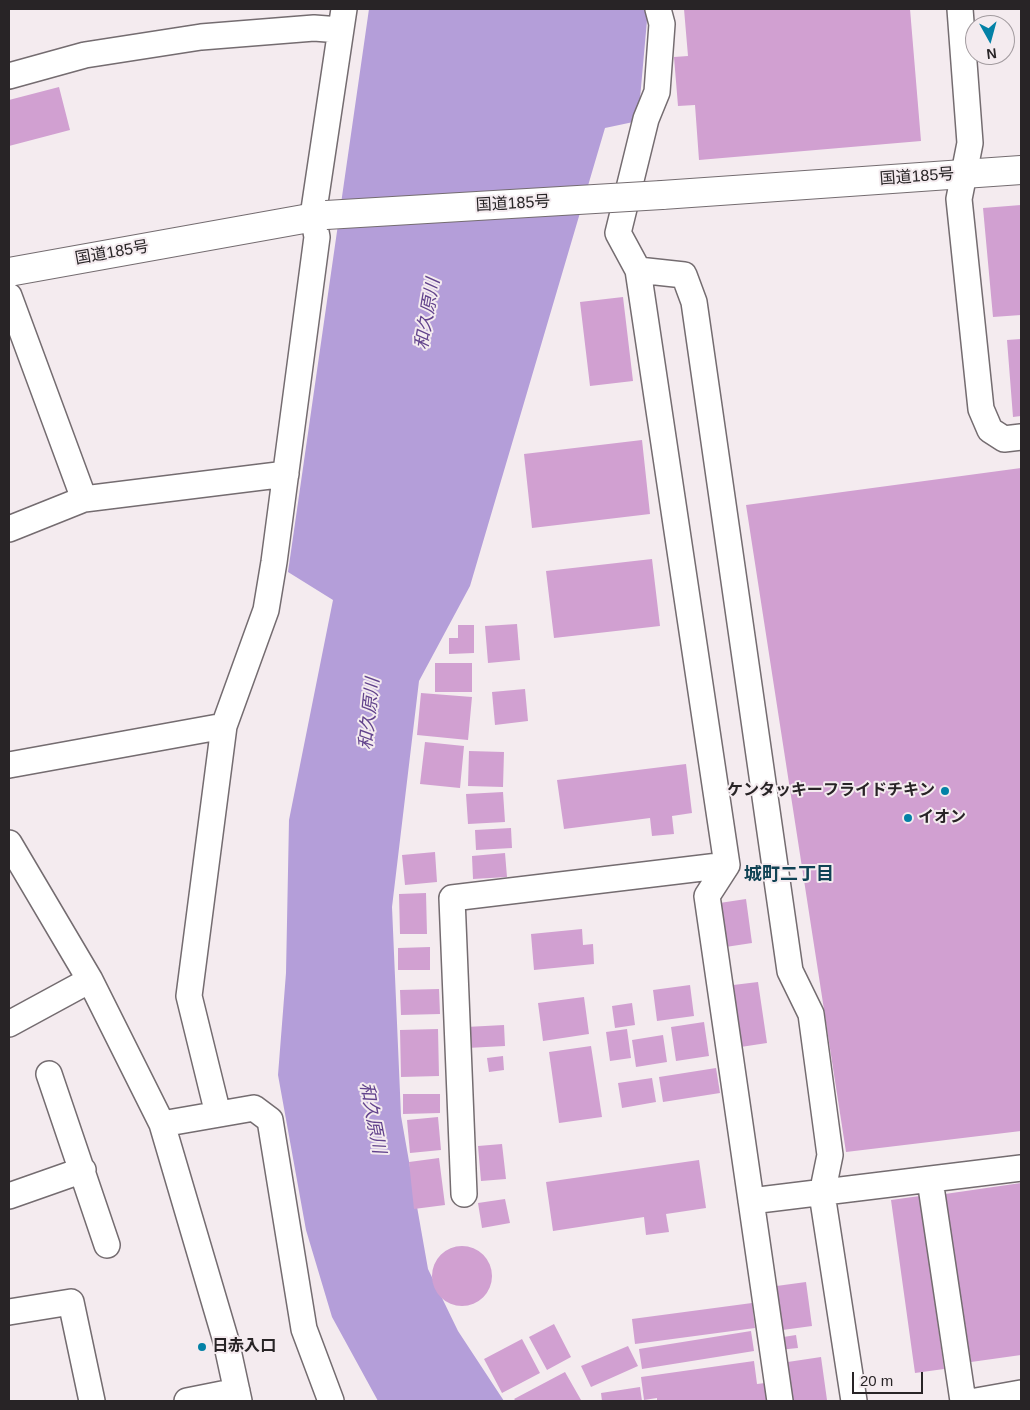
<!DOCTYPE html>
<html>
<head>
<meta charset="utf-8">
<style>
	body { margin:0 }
	#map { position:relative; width:1030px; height:1410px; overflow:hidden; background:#f4ebef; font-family:Helvetica,sans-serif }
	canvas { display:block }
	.frame { position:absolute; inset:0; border:10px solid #282426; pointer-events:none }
	.north { position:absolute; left:965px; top:15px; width:50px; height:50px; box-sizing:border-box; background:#f4ebef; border:1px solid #a29b9f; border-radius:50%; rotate:173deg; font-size:14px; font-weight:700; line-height:20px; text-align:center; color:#282426 }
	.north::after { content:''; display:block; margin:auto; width:18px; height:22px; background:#0381a6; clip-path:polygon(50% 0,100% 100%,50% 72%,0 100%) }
	.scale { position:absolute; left:852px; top:1372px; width:71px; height:22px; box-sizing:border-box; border:2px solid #282426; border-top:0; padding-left:6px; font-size:15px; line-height:18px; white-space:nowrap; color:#282426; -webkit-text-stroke:4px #f4ebef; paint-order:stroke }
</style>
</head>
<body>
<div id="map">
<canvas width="1030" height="1410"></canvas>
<div class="frame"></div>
<div class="north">N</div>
<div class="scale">20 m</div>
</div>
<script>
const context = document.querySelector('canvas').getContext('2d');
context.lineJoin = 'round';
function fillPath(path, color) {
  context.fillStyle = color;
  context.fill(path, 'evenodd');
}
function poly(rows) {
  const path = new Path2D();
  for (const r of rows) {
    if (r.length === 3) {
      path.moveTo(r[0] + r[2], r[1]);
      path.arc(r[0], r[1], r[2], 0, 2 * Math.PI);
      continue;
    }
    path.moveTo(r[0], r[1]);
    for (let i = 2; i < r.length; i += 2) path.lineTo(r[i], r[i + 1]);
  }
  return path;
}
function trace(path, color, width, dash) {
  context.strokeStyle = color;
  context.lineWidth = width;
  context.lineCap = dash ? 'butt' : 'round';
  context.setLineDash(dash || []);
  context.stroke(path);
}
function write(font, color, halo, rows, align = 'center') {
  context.font = font + ' Helvetica,"Noto Sans JP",sans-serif';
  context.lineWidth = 4;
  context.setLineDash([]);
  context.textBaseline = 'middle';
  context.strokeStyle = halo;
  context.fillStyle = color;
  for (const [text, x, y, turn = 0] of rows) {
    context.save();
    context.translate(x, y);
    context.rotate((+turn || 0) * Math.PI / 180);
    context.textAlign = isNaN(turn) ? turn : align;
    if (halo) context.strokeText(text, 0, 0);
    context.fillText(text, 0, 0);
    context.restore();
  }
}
fillPath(poly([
	[369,9,648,9,638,121,605,128,470,586,419,681,392,907,401,1116,428,1269,458,1331,504,1401,378,1401,332,1317,306,1230,278,1075,286,973,289,820,333,600,288,572]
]), '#b49ed9');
fillPath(poly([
	[684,9,910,9,921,141,699,160,695,105,678,106,674,57,688,56],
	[59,87,70,130,9,146,9,100],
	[1021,205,1021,315,993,317,983,208],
	[623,297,633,381,590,386,580,302],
	[1021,339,1021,416,1013,417,1007,340],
	[642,440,650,514,532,528,524,454],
	[1021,468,1021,1131,846,1152,746,505],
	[652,559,660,626,554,638,546,571],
	[517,624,520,660,488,663,485,626],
	[458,625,474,625,474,653,449,654,449,638,458,638],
	[435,663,472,663,472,692,435,692],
	[525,689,528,721,495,725,492,692],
	[421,693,472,697,468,740,417,735],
	[425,742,464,746,460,788,420,784],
	[469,751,504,752,503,787,468,786],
	[686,764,692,813,672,816,674,834,652,836,650,818,564,829,557,780],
	[503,792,505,822,468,824,466,794],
	[511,828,512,848,476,850,475,830],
	[435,852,437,882,405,885,402,855],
	[505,853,507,877,473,879,472,856],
	[426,893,427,934,400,934,399,894],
	[746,899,752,943,719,948,713,904],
	[582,929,583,945,593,944,594,964,534,970,531,934],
	[430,947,430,970,398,970,398,948],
	[758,982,767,1043,734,1048,725,986],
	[690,985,694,1016,657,1021,653,990],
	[439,989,440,1014,401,1015,400,990],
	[584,997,589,1034,543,1041,538,1003],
	[632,1003,635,1025,615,1028,612,1006],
	[704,1022,709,1056,676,1061,671,1027],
	[504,1025,505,1046,467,1048,466,1027],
	[438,1029,439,1076,401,1077,400,1030],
	[627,1029,631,1058,610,1061,606,1032],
	[663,1035,667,1062,636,1067,632,1040],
	[591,1046,602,1117,559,1123,549,1052],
	[503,1056,504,1070,489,1072,487,1058],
	[716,1068,720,1093,663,1102,659,1077],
	[652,1078,656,1102,622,1108,618,1083],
	[403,1094,440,1094,440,1113,403,1114],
	[438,1117,441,1150,410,1153,407,1120],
	[502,1144,506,1179,481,1181,478,1146],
	[439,1158,445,1205,414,1209,409,1162],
	[699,1160,706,1208,666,1214,669,1232,646,1235,644,1217,553,1231,546,1182],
	[1021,1183,1021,1355,971,1362,945,1194],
	[920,1196,944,1369,915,1373,891,1200],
	[505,1199,510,1223,482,1228,478,1203],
	[462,1276,30],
	[806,1282,812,1326,775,1331,769,1287],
	[752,1303,755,1328,635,1344,632,1319],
	[554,1324,571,1357,547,1370,529,1337],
	[751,1331,754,1351,642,1369,639,1349],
	[796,1335,798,1348,778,1350,777,1338],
	[522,1339,540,1373,502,1393,484,1359],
	[628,1346,638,1366,591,1387,581,1366],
	[821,1357,827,1400,786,1401,781,1363],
	[754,1361,757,1384,765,1383,767,1401,657,1401,657,1398,644,1400,641,1377],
	[565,1372,581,1400,516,1401,514,1399],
	[640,1387,642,1401,602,1401,601,1393]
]), '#d1a0d1');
const minor = poly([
	[658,9,662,24,657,92,646,119,618,233,638,270,727,865,707,896,780,1401],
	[960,9,970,143,959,199,981,409,990,430,1004,439,1021,437],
	[9,76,85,55,201,37,314,28,340,30],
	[638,270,684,275,694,302,790,971,811,1014,830,1155,822,1194,854,1401],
	[9,296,84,499],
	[9,529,84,499,286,474],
	[9,765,224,726],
	[9,843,90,980,162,1124,226,1341,239,1401],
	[9,1024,90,980],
	[49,1074,107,1245],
	[218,1114,189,996,224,726,266,610,274,562,317,237,313,216,344,9],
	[162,1124,254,1108,270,1120,304,1329,331,1401],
	[930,1180,963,1401],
	[464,1194,452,898,727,865],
	[9,1196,83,1170],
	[751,1201,1021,1168],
	[9,1312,71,1302,92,1401],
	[187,1401,237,1391],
	[976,1401,1021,1393]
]);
const highway = poly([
	[662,195,1021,170],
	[9,272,326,215]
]);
trace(minor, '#746c70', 28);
trace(highway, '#746c70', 30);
trace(minor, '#fff', 25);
trace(highway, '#fff', 28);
const highwayBridge = poly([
	[326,215,662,195]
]);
trace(highwayBridge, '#746c70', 30, []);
trace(highwayBridge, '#fff', 28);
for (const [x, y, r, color] of [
	[945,791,5,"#0381a6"],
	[908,818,5,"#0381a6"],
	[202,1347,5,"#0381a6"]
]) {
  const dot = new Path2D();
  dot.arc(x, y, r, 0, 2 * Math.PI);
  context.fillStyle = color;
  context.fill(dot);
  trace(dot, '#f4ebef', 2);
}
write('16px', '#282426', '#f4ebef', [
	["国道185号",917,177,-4],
	["国道185号",513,204,-3],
	["国道185号",112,253,-10]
]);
write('bold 16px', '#282426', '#f4ebef', [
	["ケンタッキーフライドチキン",935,791,"right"],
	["イオン",918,818],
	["日赤入口",212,1347]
], 'left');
write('italic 18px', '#62438c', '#f4ebef', [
	["和久原川",428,314,-80],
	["和久原川",370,714,-84],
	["和久原川",372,1118,79]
]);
write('bold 18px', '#0f4254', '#f4ebef', [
	["城町二丁目",789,875]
]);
</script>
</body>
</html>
